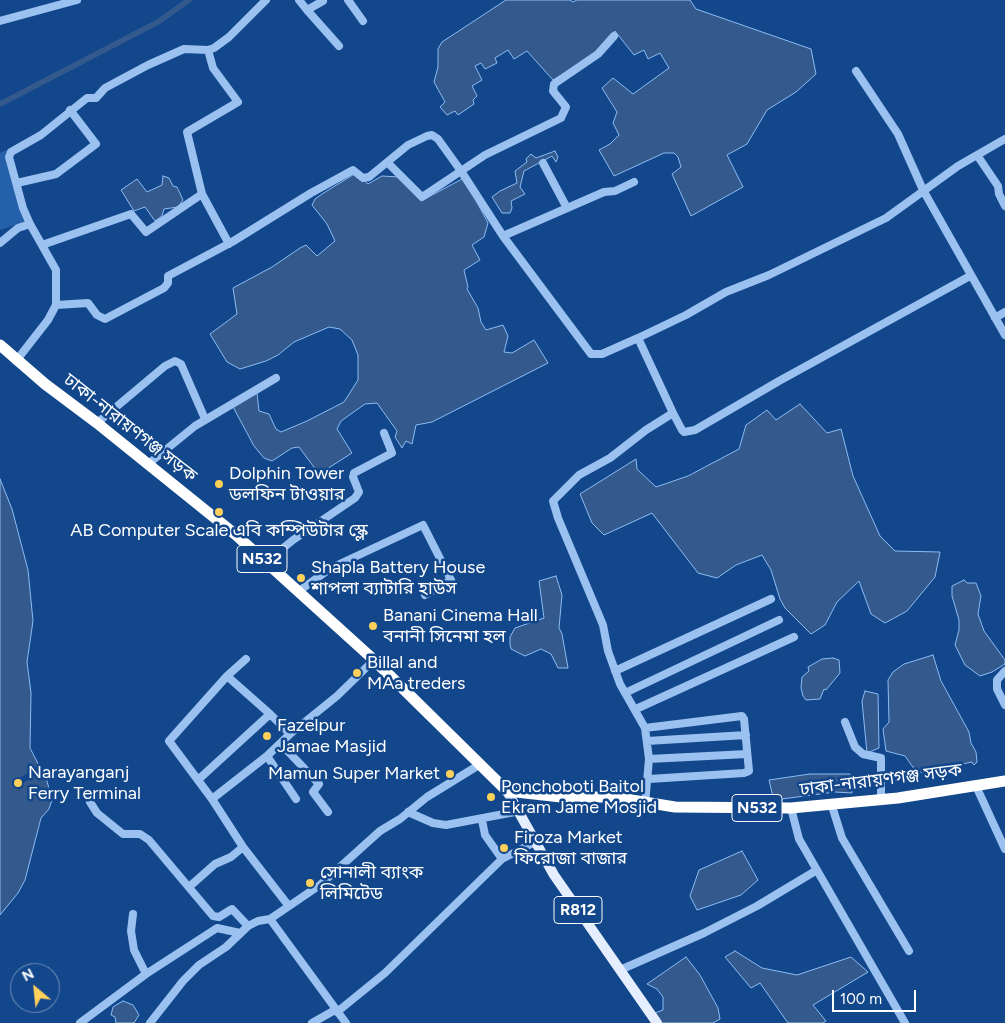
<!DOCTYPE html>
<html>
<head>
<meta charset="utf-8">
<style>
	body { margin:0 }
	#map { position:relative; width:1005px; height:1023px; overflow:hidden; background:#13478b; font-family:Figtree,sans-serif }
	canvas { display:block }
	.north { position:absolute; left:10px; top:963px; width:50px; height:50px; box-sizing:border-box; background:#13478b; border:1px solid #7191b9; border-radius:50%; rotate:332deg; font-size:14px; font-weight:700; line-height:20px; text-align:center; color:#fff }
	.north::after { content:''; display:block; margin:auto; width:18px; height:22px; background:#ffd05a; clip-path:polygon(50% 0,100% 100%,50% 72%,0 100%) }
	.scale { position:absolute; left:832px; top:990px; width:84px; height:22px; box-sizing:border-box; border:2px solid #fff; border-top:0; padding-left:6px; font-size:15px; line-height:18px; white-space:nowrap; color:#fff; -webkit-text-stroke:4px #13478b; paint-order:stroke }
</style>
</head>
<body>
<div id="map">
<canvas width="1005" height="1023"></canvas>
<div class="north">N</div>
<div class="scale">100 m</div>
</div>
<script>
const context = document.querySelector('canvas').getContext('2d');
context.lineJoin = 'round';
function fillPath(path, color) {
  context.fillStyle = color;
  context.fill(path, 'evenodd');
}
function poly(rows) {
  const path = new Path2D();
  for (const r of rows) {
    path.moveTo(r[0], r[1]);
    for (let i = 2; i < r.length; i += 2) path.lineTo(r[i], r[i + 1]);
  }
  return path;
}
function trace(path, color, width, dash) {
  context.strokeStyle = color;
  context.lineWidth = width;
  context.lineCap = dash ? 'butt' : 'round';
  context.setLineDash(dash || []);
  context.stroke(path);
}
function write(font, color, halo, rows, align = 'center') {
  context.font = font + ' Figtree,"Noto Sans Bengali",sans-serif';
  context.lineWidth = 5;
  context.setLineDash([]);
  context.textBaseline = 'middle';
  context.strokeStyle = halo;
  context.fillStyle = color;
  for (const [text, x, y, turn = 0] of rows) {
    context.save();
    context.translate(x, y);
    context.rotate((+turn || 0) * Math.PI / 180);
    context.textAlign = isNaN(turn) ? turn : align;
    if (halo) context.strokeText(text, 0, 0);
    context.fillText(text, 0, 0);
    context.restore();
  }
}
fillPath(poly([
	[9,149,28,221,0,230,0,153]
]), '#2560aa');
const water = poly([
	[506,0,570,0,573,2,577,0,690,0,696,9,811,49,816,74,796,92,767,110,747,144,727,155,743,187,691,216,672,174,681,167,678,157,674,153,664,153,614,176,599,150,610,144,619,135,613,123,617,112,602,88,613,78,633,94,669,68,660,53,648,59,644,50,634,55,615,31,591,57,553,80,527,51,514,59,508,50,495,58,497,63,485,69,481,63,475,66,482,80,472,86,477,96,473,100,474,104,458,115,455,111,447,115,440,107,445,102,434,82,438,67,438,49,442,42,506,0],
	[555,151,558,157,556,162,552,156,524,171,520,187,525,194,511,201,512,208,510,213,502,213,492,197,500,191,517,183,515,171,527,162,526,159,531,154,536,158,555,151],
	[356,173,368,184,382,176,400,177,421,201,464,178,488,223,484,237,472,245,480,260,464,270,468,287,467,289,478,308,481,322,486,330,503,325,508,336,504,352,512,353,534,340,548,363,432,422,416,425,412,444,406,441,402,448,395,437,397,431,377,403,365,404,341,421,337,429,352,453,319,474,299,447,292,448,272,461,264,458,254,446,232,405,257,393,259,411,269,414,276,429,281,432,307,421,344,402,358,380,358,355,352,340,340,329,329,327,294,342,278,355,266,361,240,369,227,362,210,334,237,314,233,288,272,267,300,248,306,245,317,256,335,241,327,224,312,205,315,199,322,194,356,173],
	[163,176,169,178,173,186,177,187,183,200,178,207,164,209,162,216,155,221,145,207,134,211,121,190,137,179,147,192,162,185,163,176],
	[800,404,827,433,841,429,853,476,880,536,895,551,940,552,935,577,907,611,885,623,871,614,859,581,837,602,825,625,811,634,785,608,780,599,771,570,762,555,736,565,717,578,698,573,652,513,604,535,592,523,580,494,636,459,637,469,656,487,688,476,739,449,746,425,767,410,776,420,800,404],
	[0,479,12,509,28,570,33,621,27,662,31,693,30,748,47,781,52,800,49,809,41,818,25,880,18,893,0,915,0,479],
	[556,576,562,595,559,628,562,634,568,668,558,668,551,654,541,649,525,656,511,649,510,645,510,637,515,628,544,618,539,581,556,576],
	[964,580,967,583,976,583,981,596,978,614,984,631,1005,660,1005,664,992,672,980,676,965,665,955,645,959,630,959,620,952,596,952,586,964,580],
	[933,655,941,681,969,732,971,743,976,752,977,762,974,765,972,762,962,764,962,771,954,774,947,774,935,771,923,773,915,770,905,756,886,751,883,729,889,722,888,680,893,672,904,664,933,655],
	[833,658,839,660,840,673,826,690,824,689,820,699,806,700,803,696,801,688,802,677,809,671,808,667,822,659,833,658],
	[865,691,878,694,879,748,867,753,862,701,865,691],
	[810,774,850,774,852,793,835,792,782,799,773,797,769,780,810,774],
	[742,851,758,880,741,895,697,910,690,896,699,870,742,851],
	[735,951,762,968,797,975,851,957,868,972,813,1005,826,1021,823,1023,788,1023,760,983,751,988,725,957,735,951],
	[686,957,700,975,718,1008,720,1019,713,1023,661,1023,655,1013,663,1010,663,997,657,989,647,984,686,957],
	[123,1001,133,1005,139,1015,134,1023,116,1023,115,1017,111,1015,113,1007,123,1001]
]);
fillPath(water, '#345a8d');
trace(water, '#8cbcf4', 1);
fillPath(poly([
	[41,765,44,770,22,784,24,787,19,790,13,782]
]), '#13478b');
trace(poly([
	[0,104,158,22,189,0]
]), '#345a8d', 5.5);
trace(poly([
	[299,0,307,10,323,1],
	[348,0,363,21],
	[307,10,339,46],
	[0,21,77,0],
	[856,71,898,134,923,190,1005,335],
	[977,155,998,186,999,194,1005,206],
	[388,163,422,197,461,171,503,236,591,354,602,354,638,338],
	[543,163,567,208],
	[17,183,56,174,96,144,70,110],
	[202,194,187,132,238,102,213,68,208,50],
	[30,224,56,270,56,305],
	[503,236,604,192,615,191,634,182],
	[0,243,18,228,30,224,23,208,9,157,11,152,41,135,87,98,96,98,105,88,148,65,184,49,208,50,214,48,229,37,266,0],
	[42,245,131,214,146,232,202,194,229,244],
	[995,318,1005,312],
	[16,361,48,320,56,305,88,303,97,315,105,319,164,288,168,283,168,276,232,242,311,193,353,170,363,178,369,177,408,145,427,136,432,135,438,139,461,171,485,155,561,118,566,107,553,91,554,84,598,54,614,36],
	[673,413,682,430,684,432,695,430,779,381,970,276],
	[97,423,165,366,175,361,181,364,205,419],
	[147,465,195,426,276,378],
	[266,562,293,540,355,498,359,492,353,477,354,473,392,453,384,433],
	[299,591,331,568,423,525,451,580,425,595],
	[615,671,771,599],
	[1005,671,997,680,997,689,1005,705],
	[227,676,246,659],
	[625,693,779,620],
	[636,709,794,637],
	[270,714,290,734],
	[845,722,855,747,863,754,881,758,881,800],
	[645,728,742,716,744,719,749,771,744,773,649,779],
	[647,741,746,735],
	[281,744,319,784,313,792,328,812],
	[267,756,296,799],
	[649,759,747,754],
	[199,779,270,714,227,676,169,741,212,799],
	[976,786,1005,849],
	[90,802,97,813,123,834,140,834,149,840,213,916,219,917,232,909,248,926],
	[645,804,649,759,645,728,620,684,608,651,603,625,558,518,553,501,579,475,610,458,646,430,673,413,638,338,686,315,726,292,769,275,886,218,958,166,1005,139],
	[832,806,842,838,909,951],
	[791,808,799,839,905,1023],
	[408,812,433,823,446,825,520,811],
	[482,820,485,835,502,859],
	[189,887,215,864,231,857,243,847],
	[288,905,243,847,212,799,267,756,290,734,337,696,374,660],
	[133,914,131,931,134,950,146,974,217,928,240,933],
	[270,919,346,1023],
	[620,970,704,933,757,906,817,870],
	[337,1012,385,973,502,859,535,842],
	[80,1023,146,974],
	[150,1023,183,981,199,965,226,947,248,926,258,921,270,919,320,885,380,831,400,819,427,797,479,765],
	[312,1023,335,1010]
]), '#9bc1f0', 8);
trace(poly([
	[507,791,554,875,657,1023]
]), '#e4eeff', 10);
trace(poly([
	[0,345,45,384,97,423,236,535,374,660,507,791,561,797,613,797,675,807,791,808,898,798,1005,781]
]), '#fff', 11);
for (const [x, y, r, color] of [
	[219,484,5,"#ffd05a"],
	[219,512,5,"#ffd05a"],
	[301,578,5,"#ffd05a"],
	[373,626,5,"#ffd05a"],
	[357,673,5,"#ffd05a"],
	[267,736,5,"#ffd05a"],
	[450,774,5,"#ffd05a"],
	[18,783,5,"#ffd05a"],
	[491,797,5,"#ffd05a"],
	[504,848,5,"#ffd05a"],
	[310,883,5,"#ffd05a"]
]) {
  const dot = new Path2D();
  dot.arc(x, y, r, 0, 2 * Math.PI);
  context.fillStyle = color;
  context.fill(dot);
  trace(dot, '#13478b', 2);
}
for (const [x, y, w] of [
	[262,559,50],
	[757,808,50],
	[578,910,48]
]) {
  const box = new Path2D();
  box.roundRect(x - w / 2, y - 13.5, w, 27, 4);
  context.fillStyle = '#13478b';
  context.fill(box);
  trace(box, '#fff', 1);
}
write('bold 16px', '#fff', null, [
	["N532",262,559],
	["N532",757,808],
	["R812",578,910]
]);
write('18px', '#fff', '#13478b', [
	["ঢাকা-নারায়ণগঞ্জ সড়ক",130,428,38],
	["ঢাকা-নারায়ণগঞ্জ সড়ক",881,780,-7]
]);
write('18px', '#fff', '#13478b', [
	["Dolphin Tower",229,474],
	["ডলফিন টাওয়ার",229,495],
	["AB Computer Scale এবি কম্পিউটার স্কেল",219,531,"center"],
	["Shapla Battery House",311,568],
	["শাপলা ব্যাটারি হাউস",311,589],
	["Banani Cinema Hall",383,616],
	["বনানী সিনেমা হল",383,637],
	["Billal and",367,663],
	["MAa treders",367,684],
	["Fazelpur",277,726],
	["Jamae Masjid",277,747],
	["Narayanganj",28,773],
	["Ferry Terminal",28,794],
	["Mamun Super Market",440,774,"right"],
	["Ponchoboti Baitol",501,787],
	["Ekram Jame Mosjid",501,808],
	["Firoza Market",514,838],
	["ফিরোজা বাজার",514,859],
	["সোনালী ব্যাংক",320,873],
	["লিমিটেড",320,894]
], 'left');
</script>
</body>
</html>
